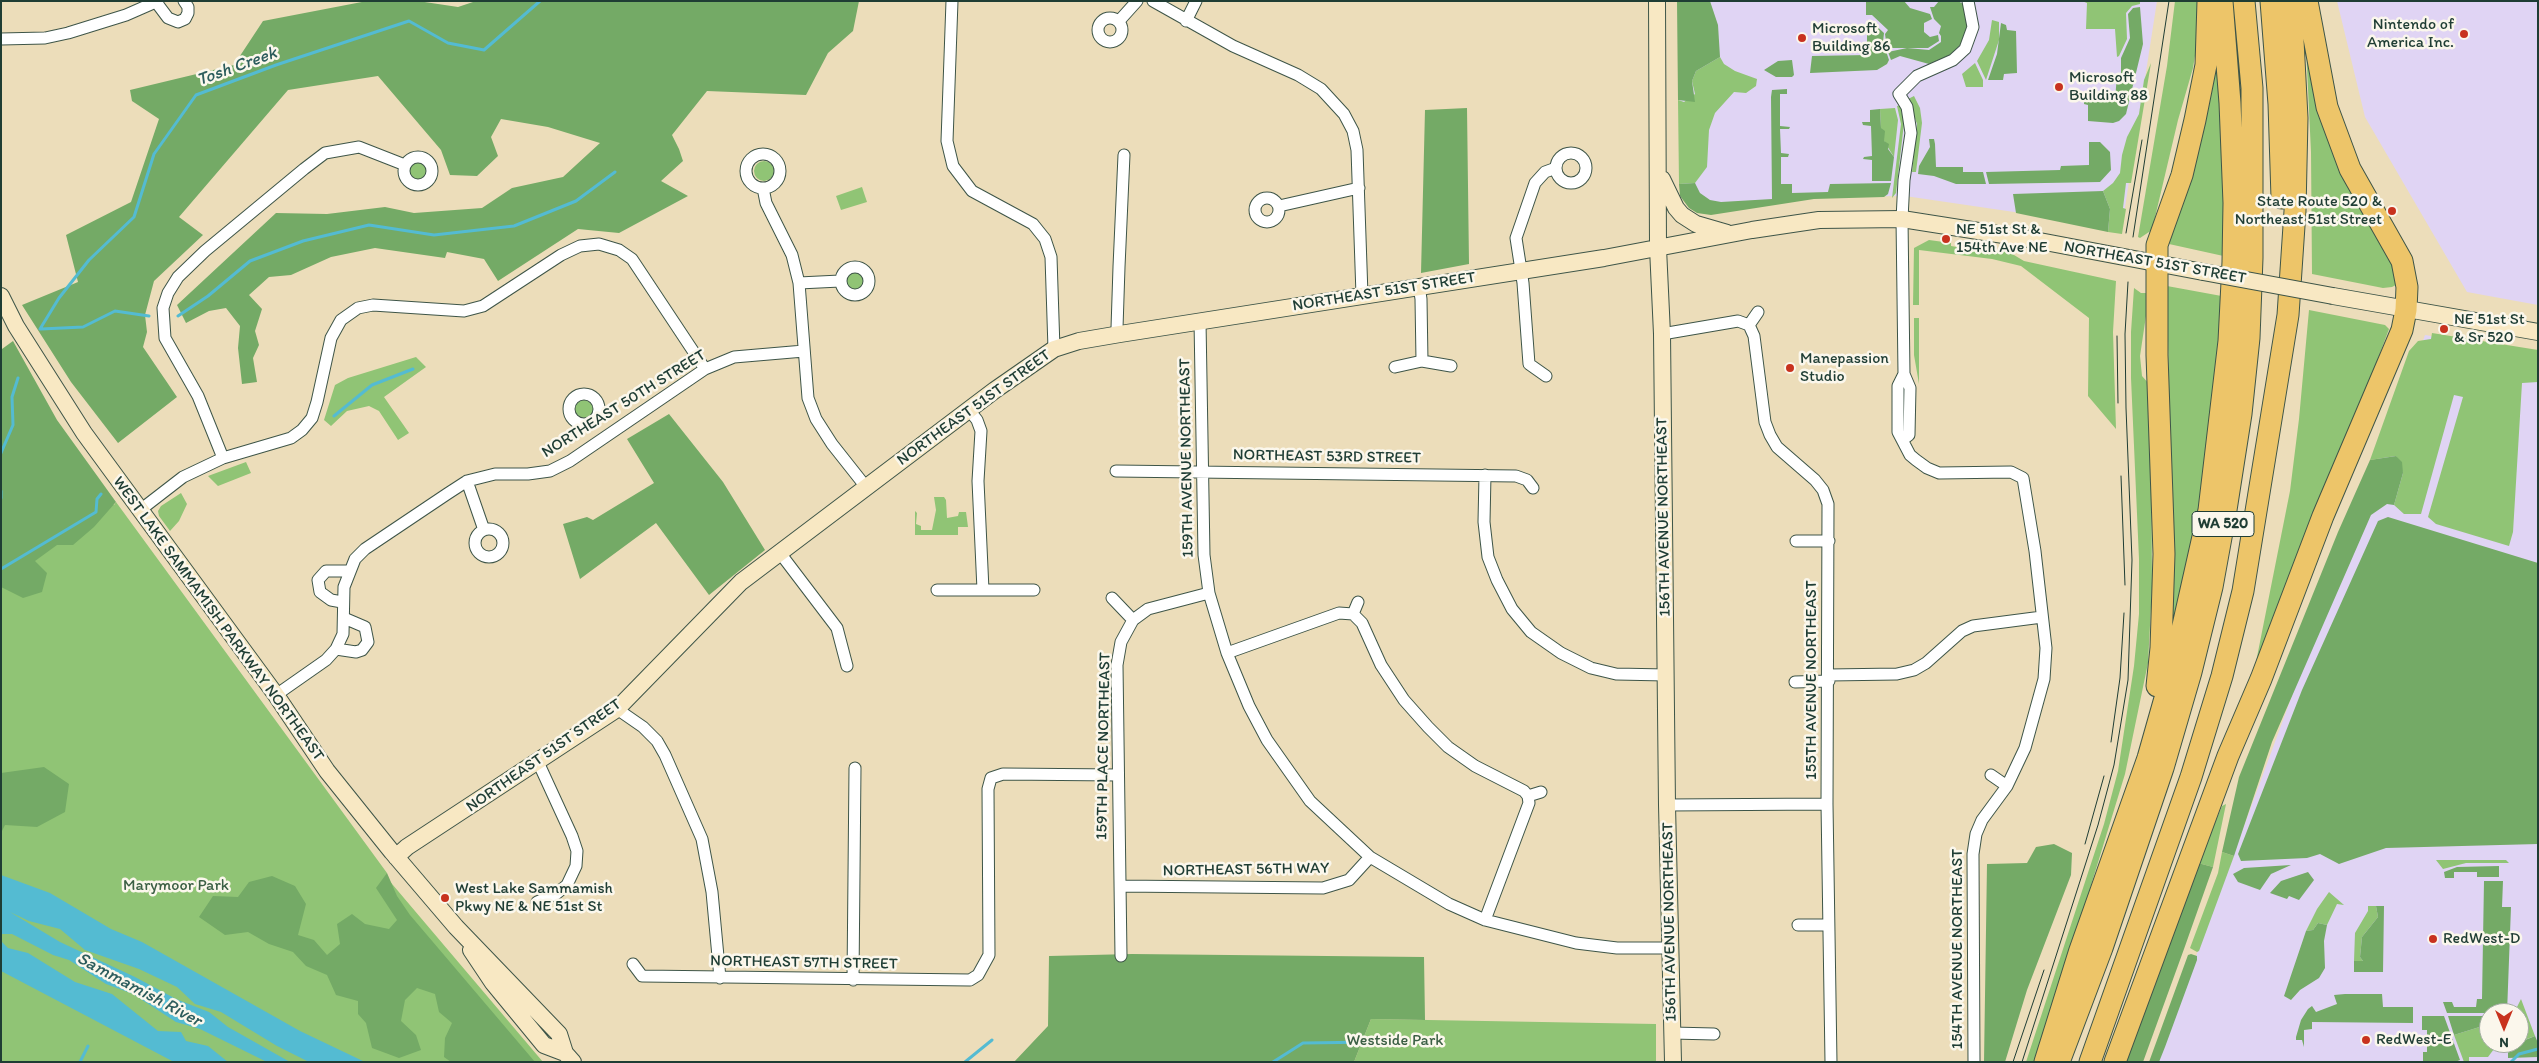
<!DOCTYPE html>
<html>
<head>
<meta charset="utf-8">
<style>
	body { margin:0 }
	#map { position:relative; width:2539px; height:1063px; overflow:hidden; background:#ecddba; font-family:Itim,sans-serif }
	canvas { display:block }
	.frame { position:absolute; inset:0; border:2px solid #1f3d34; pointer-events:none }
	.north { position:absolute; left:2479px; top:1003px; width:50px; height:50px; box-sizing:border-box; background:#fbf7ec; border:1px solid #a3ada2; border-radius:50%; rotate:180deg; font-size:14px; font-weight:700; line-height:20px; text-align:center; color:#1f3d34 }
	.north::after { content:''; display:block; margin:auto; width:18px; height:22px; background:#c8321e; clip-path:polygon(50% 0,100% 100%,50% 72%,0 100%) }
</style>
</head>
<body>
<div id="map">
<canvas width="2539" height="1063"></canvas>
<div class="frame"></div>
<div class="north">N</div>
</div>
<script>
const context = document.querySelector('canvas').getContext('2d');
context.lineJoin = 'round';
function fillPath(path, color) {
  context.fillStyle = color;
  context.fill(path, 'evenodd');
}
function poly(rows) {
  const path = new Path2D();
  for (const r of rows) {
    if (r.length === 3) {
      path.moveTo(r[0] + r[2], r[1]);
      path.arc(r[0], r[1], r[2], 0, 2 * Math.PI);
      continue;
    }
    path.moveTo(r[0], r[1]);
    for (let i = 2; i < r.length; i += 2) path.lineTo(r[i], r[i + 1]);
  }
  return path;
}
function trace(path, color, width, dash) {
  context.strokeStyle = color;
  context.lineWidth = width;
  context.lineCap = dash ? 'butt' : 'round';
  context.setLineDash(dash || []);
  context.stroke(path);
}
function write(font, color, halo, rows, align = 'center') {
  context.font = font + ' Itim,sans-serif';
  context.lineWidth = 5;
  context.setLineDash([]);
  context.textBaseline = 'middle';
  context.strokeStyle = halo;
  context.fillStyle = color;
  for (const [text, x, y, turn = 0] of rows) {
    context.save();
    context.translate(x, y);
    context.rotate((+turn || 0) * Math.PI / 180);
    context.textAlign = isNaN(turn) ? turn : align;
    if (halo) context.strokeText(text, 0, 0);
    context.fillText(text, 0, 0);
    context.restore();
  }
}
fillPath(poly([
	[1678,1,2157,1,2121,233,2021,213,1905,196,1812,197,1708,214,1681,195],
	[2337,1,2538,1,2538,305,2467,292,2365,117],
	[2425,335,2538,354,2538,1062,2157,1062],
	[2489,1013,2519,1013,2519,1043,2489,1043]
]), '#e0d4f4');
fillPath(poly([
	[2082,1,2140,1,2140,4,2132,6,2126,13,2127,39,2119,56,2117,57,2115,29,2086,29,2087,3],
	[2175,1,2199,1,2199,31,2193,68,2178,120,2152,230,2140,238,2138,237,2167,66],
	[1992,20,1999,22,1999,40,1986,80,1977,61,1989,40],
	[2218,40,2228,257,2169,244,2188,183],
	[2306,47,2352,190,2396,271,2396,285,2392,287,2383,288,2312,274,2311,152],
	[1720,57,1724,64,1735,71,1757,79,1756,86,1746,93,1734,92,1715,113,1709,130,1707,167,1695,183,1679,184,1678,100,1684,102,1695,94,1692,81,1696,71],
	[1975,63,1983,80,1983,87,1966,87,1962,74],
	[2151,63,2131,183,2126,183,2123,208,2126,209,2122,234,2108,232,2110,209,2103,191,2113,183,2120,173,2122,155,2127,137,2139,114,2144,80],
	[1914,96,1920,108,1922,123,1916,172,1912,172,1917,124,1908,99],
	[1900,105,1904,123,1896,193,1892,198,1901,124,1897,106],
	[1895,108,1898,120,1894,157,1884,141,1881,128,1880,109],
	[764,171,10],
	[418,171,9],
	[862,187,867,202,841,210,836,196],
	[1929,240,1951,243,1951,246,1963,248,1964,244,2009,252,2024,261,2116,281,2113,332,2116,429,2088,396,2089,318,2021,266,1992,259,1919,250,1919,305,1913,305,1914,248],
	[855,281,9],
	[2167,286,2227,297,2200,515,2170,660,2172,554],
	[2134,288,2141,293,2147,293,2147,309,2140,356,2142,376,2150,385,2151,409,2152,588,2148,663,2125,774,2037,1062,2026,1062,2104,824,2118,771,2134,666,2139,614,2139,559,2131,378,2131,332],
	[2309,310,2385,325,2389,329,2340,460,2255,667,2290,491,2299,419],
	[1914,318,1919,318,1919,384,1914,355],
	[2432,333,2538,350,2538,382,2522,383,2513,532,2509,546,2436,524,2428,517,2463,397,2454,395,2421,514,2404,514,2394,505,2403,473,2396,456,2370,460,2409,351,2418,341,2431,339],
	[416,357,426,367,384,397,409,433,398,440,379,411,369,406,347,411,331,426,324,420,335,385,348,378],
	[584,409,9],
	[1,414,114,505,116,502,387,873,387,878,543,1062,1,1062],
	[246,462,251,473,218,486,208,476],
	[181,493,187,504,179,521,170,531,159,516,158,511,161,506],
	[934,497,944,497,946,500,947,518,958,516,959,512,966,512,968,527,958,527,958,535,915,535,915,511,917,513,916,524,921,526,921,530,932,530,936,510],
	[2226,804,2213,867,2198,863,2222,806],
	[2222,852,2234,856,2199,951,2197,952,2190,948,2218,873],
	[2436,860,2506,860,2509,863,2466,863,2443,869],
	[2329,892,2344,905,2337,904,2327,925,2318,923,2313,930,2306,931,2317,909],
	[2368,906,2376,906,2378,917,2362,937,2360,957,2363,961,2354,961,2355,933,2368,911],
	[2521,999,2535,1036,2519,1042,2519,1013,2514,1013],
	[1371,1019,1656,1024,1656,1062,1354,1062],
	[2489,1024,2489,1043,2505,1043,2505,1048,2494,1049,2488,1057,2469,1057,2469,1062,2464,1062,2454,1035]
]), '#90c475');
fillPath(poly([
	[367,1,418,1,458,7,476,1,859,1,853,31,828,53,806,95,707,91,672,135,679,149,683,161,661,181,688,196,619,233,578,229,498,281,484,259,447,252,445,258,375,248,331,257,291,275,269,277,249,295,262,309,255,331,259,345,253,358,257,382,242,384,238,348,240,326,226,308,209,311,186,323,177,305,276,213,327,214,385,207,414,213,482,208,512,188,563,177,600,143,548,127,501,119,491,137,498,156,477,176,450,175,441,150,378,76,288,90,179,217,203,235,154,281,145,315,147,332,143,347,177,397,118,443,71,382,22,305,78,282,66,235,131,202,159,119,132,101,130,90,234,65,263,21],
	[1677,1,1710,1,1718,25,1720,57,1696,71,1692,81,1695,102,1678,100],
	[1866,1,1904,1,1910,8,1930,14,1932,19,1924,23,1924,32,1930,37,1938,35,1939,41,1928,48,1887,48,1885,34,1888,30,1872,15,1866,15],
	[1939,1,1958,1,1965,5,1968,14,1967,30,1961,44,1950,55,1929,64,1900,56,1891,60,1888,52,1907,48,1929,50,1941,42,1941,36,1939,33,1941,26,1934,19,1930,7,1934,7],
	[2140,7,2143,44,2126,114,2119,121,2113,123,2088,121,2088,105,2084,104,2084,101,2115,100,2117,75,2121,73,2121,58,2130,38,2128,14,2133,8],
	[1867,20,1870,20,1884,33,1883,42,1889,60,1887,64,1877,70,1810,73,1812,56,1867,55],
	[2001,23,2006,25,2007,30,2016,31,2017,73,2004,74,2003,80,1988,80,1997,54],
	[1792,60,1794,75,1792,77,1776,77,1764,70,1778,61],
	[1787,89,1787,94,1780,94,1780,126,1790,127,1789,129,1780,129,1781,153,1789,154,1788,157,1781,157,1781,184,1792,184,1792,193,1828,192,1830,184,1891,183,1888,194,1884,197,1814,199,1711,215,1697,213,1689,208,1680,196,1679,184,1695,183,1700,193,1710,200,1721,202,1772,199,1771,97,1772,90],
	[1467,108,1469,264,1421,273,1425,110],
	[1880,109,1881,128,1885,131,1884,141,1889,144,1888,149,1894,157,1891,181,1872,181,1872,160,1863,159,1864,157,1872,156,1871,126,1863,125,1862,122,1870,122,1870,110],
	[1929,139,1934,139,1935,144,1936,167,1963,167,1963,172,1983,172,1986,184,1956,184,1934,176,1918,174,1919,166,1930,147],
	[2089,142,2100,142,2110,152,2111,170,2100,182,1989,184,1986,172,2060,170,2061,166,2089,165],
	[2103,191,2110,209,2108,232,2016,213,2013,194],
	[13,341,57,420,116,502,94,527,73,545,57,545,35,561,47,573,42,592,23,598,1,587,2,349],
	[669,414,723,482,765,550,709,595,656,523,580,579,563,524,587,517,593,520,654,483,627,439],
	[2396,456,2402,462,2403,473,2394,505,2387,504,2371,515,2272,742,2234,856,2222,852,2239,777,2338,532,2370,460],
	[2388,517,2538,563,2538,844,2386,848,2339,864,2320,854,2307,858,2241,861,2238,854,2302,690,2378,521],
	[44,767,69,784,65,812,37,827,5,825,1,833,1,773],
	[2054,844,2072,853,2071,875,2027,990,2005,1062,1984,1062,1987,864,2027,863,2036,847],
	[2198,863,2213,867,2184,949,2143,1062,2126,1062],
	[2291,865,2271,874,2260,890,2238,882,2233,874,2244,868],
	[2499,866,2499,877,2477,877,2477,872,2454,872,2454,878,2445,878,2444,872,2457,867],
	[2308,872,2314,880,2299,900,2289,896,2287,899,2270,893,2281,881],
	[387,873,397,896,410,915,535,1062,451,1062,444,1057,445,1038,452,1023,439,1012,435,994,417,988,405,1000,401,1021,416,1035,421,1050,399,1058,372,1048,366,1023,358,1014,358,1001,336,995,327,975,306,966,293,952,269,944,248,932,225,935,199,917,213,896,238,897,249,882,272,876,295,886,306,904,298,935,314,940,327,955,340,944,337,924,352,914,365,924,389,929,397,920,376,888],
	[2484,881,2503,881,2502,907,2511,907,2507,1013,2447,1013,2443,1002,2452,1002,2454,1007,2476,1007,2477,999,2482,999],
	[2376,906,2384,906,2383,972,2354,972,2354,961,2363,961,2360,957,2362,937,2378,917],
	[2318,923,2327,925,2324,941,2325,968,2319,978,2300,990,2291,1000,2284,996,2306,931,2313,930],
	[1132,954,1424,957,1425,1020,1371,1019,1354,1062,1014,1062,1048,1026,1049,956],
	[2191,954,2197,956,2197,960,2165,1047,2159,1062,2149,1062,2188,955],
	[2345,994,2382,994,2383,1007,2413,1007,2413,1023,2312,1022,2312,1029,2304,1030,2304,1047,2302,1040,2296,1040,2296,1037,2301,1020,2308,1009,2312,1006,2316,1012,2337,1004,2334,995],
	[2422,1016,2444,1016,2460,1060,2455,1062,2423,1062,2423,1052,2427,1052,2427,1030,2422,1030],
	[2448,1016,2489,1016,2489,1024,2454,1035],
	[2535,1036,2538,1043,2538,1057,2508,1058,2508,1047]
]), '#74aa66');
fillPath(poly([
	[1,875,50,893,111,929,142,942,300,1031,365,1062,309,1062,277,1046,221,1012,195,1004,177,987,139,969,85,950,60,929,29,921,10,912,60,942,135,977,176,999,209,1012,228,1027,290,1062,267,1062,200,1029,176,1022,133,994,106,984,69,960,53,955,12,934,1,934],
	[1,941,8,948,28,953,75,982,112,994,158,1031,181,1032,186,1041,208,1046,228,1062,174,1062,1,971]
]), '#54bbd2');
trace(poly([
	[178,316,208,296,250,261,303,241,369,225,434,235,514,226,576,201,615,172],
	[40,329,59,298,89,260,134,217,154,154,196,95,276,65,409,21,448,43,484,50,540,1],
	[41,329,83,327,115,311,149,316],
	[334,416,372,385,413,369],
	[1,453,13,425,12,397,18,378],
	[1,491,1,498],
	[1,569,96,512,97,499,101,494],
	[80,1062,88,1046],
	[965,1062,992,1040],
	[1273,1062,1303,1043,1375,1042],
	[2511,1062,2519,1054,2538,1049]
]), '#54bbd2', 3);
const street = poly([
	[952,1,947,141,953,166,972,191,1033,224,1045,239,1051,257,1054,349],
	[1153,1,1233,46,1298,75,1321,89,1344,114,1353,131,1357,150,1362,295],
	[156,2,168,18,178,22,185,19,188,13,188,7,184,1],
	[1110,30,12],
	[1119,21,1137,1],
	[1186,21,1196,1],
	[1,39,45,38,68,33,126,15,158,1],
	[1571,168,15],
	[763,171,17],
	[418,171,14],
	[763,188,766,203,792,255,799,283,808,398,816,419,832,444,866,487],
	[1267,210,12],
	[1279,206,1359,188],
	[855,281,14],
	[799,283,840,281],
	[1419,286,1421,299,1422,361],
	[1200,321,1204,555,1209,593,1227,653,1249,706,1267,740,1310,801,1370,857],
	[1749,325,1754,336,1765,422,1770,435,1777,447,1815,480,1823,490,1828,504,1827,804,1831,1062],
	[1749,325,1758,312],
	[1120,334,1117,328,1119,267,1124,155],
	[1662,334,1738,321,1749,325],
	[1395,367,1422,361,1451,366],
	[1904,374,1898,386,1898,432,1910,455,1916,460,1927,468,1939,473,2011,472,2023,478,2035,551,2046,648,2044,679,2025,748,2007,786,1982,820,1976,834,1973,854,1974,1062],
	[1546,376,1529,364,1523,283,1516,238,1535,183,1545,172,1556,168],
	[584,409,15],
	[969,410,977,420,981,431,978,481,983,590],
	[1904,439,1909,435,1910,388,1904,374,1902,219,1904,180,1911,133,1907,107,1899,94,1917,76,1953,60,1965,49,1973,27,1968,1],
	[223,458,198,396,165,338,163,308,168,293,178,277,205,251,304,169,325,153,359,147,405,165],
	[1116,471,1516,476,1527,480,1533,488],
	[1485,475,1484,522,1488,557,1497,580,1512,609,1531,632,1561,653,1591,668,1616,674,1666,675],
	[467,481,484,530],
	[139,511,183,477,223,458,291,438,302,430,312,418,317,402,331,338,341,320,358,308,373,305,464,311,483,306,561,255,580,246,599,244,619,250,632,259,705,369],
	[489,543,14],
	[1796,541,1829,541],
	[780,553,837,628,847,666],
	[937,590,1034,590],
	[1112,598,1133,620],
	[342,602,331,600,320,592,318,580,326,571,348,571],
	[1353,614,1362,623,1381,665,1404,700,1428,727,1448,747,1475,766,1524,791,1528,796],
	[1353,614,1358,602],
	[336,649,356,652,362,650,368,642,365,627,344,618],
	[1227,653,1339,613,1353,614],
	[1829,675,1897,674,1914,670,1926,663,1962,631,1973,626,2042,617],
	[1795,682,1829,681],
	[276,695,326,660,336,649,343,634,344,587,355,559,365,549,447,494,467,481,495,474,528,474,550,471,570,461,705,369,734,357,804,351],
	[617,709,643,727,657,741,665,755,702,839,712,892,720,978],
	[1991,775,2007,786],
	[991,778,1003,774,1118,775],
	[1528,796,1541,792],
	[1667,805,1827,804],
	[1120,886,1323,888,1349,880,1370,857,1449,904,1485,920,1576,943,1617,948,1671,948],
	[537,902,556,894,567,885,576,866,577,851,572,836,538,762],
	[1485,920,1529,803,1528,796],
	[1798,925,1828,925],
	[1121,956,1117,665,1121,642,1133,620,1148,609,1209,593],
	[633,964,642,976,970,980,978,975,989,955,988,789,991,778],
	[853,980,855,768],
	[1672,1033,1714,1034]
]);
const secondary = poly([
	[1657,1,1658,248,1662,334,1667,805,1673,1062],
	[1662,179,1676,208,1682,215,1696,224,1727,233],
	[1,296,16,326,84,433,276,695,327,771,392,852,456,927,559,1034,565,1053,573,1062],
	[2333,296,2538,332],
	[396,857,407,847,617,709,741,582,995,390,1054,349,1079,341,1120,334,1604,258,1752,230,1819,220,1902,219,2029,239,2203,272],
	[471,950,493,983,544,1045,565,1053]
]);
const highway = poly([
	[2271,1,2279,104,2282,198],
	[2157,686,2161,648,2164,554,2157,355,2157,245,2182,175,2195,120,2206,65,2208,1],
	[2045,1062,2080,950,2148,758,2173,670,2209,510,2229,341,2233,262,2234,203,2230,103,2222,1],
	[2059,1062,2102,948,2163,768,2191,672,2212,587,2226,510,2241,414,2249,338,2252,258,2252,88,2244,1],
	[2090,1062,2191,777,2222,676,2243,591,2288,315,2295,211,2297,118,2291,1],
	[2115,1062,2228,756,2261,679,2323,516,2402,330,2406,310,2407,287,2402,261,2350,169,2327,107,2307,1]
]);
trace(street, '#3e5548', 13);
trace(secondary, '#3e5548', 18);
trace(highway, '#3e5548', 23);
trace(street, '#fff', 11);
trace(secondary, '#f8e8c3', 16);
trace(highway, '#edc569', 21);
trace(poly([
	[2126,233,2142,140],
	[2133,237,2169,1],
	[2117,336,2118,403],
	[2121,476,2125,585],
	[2111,742,2120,678,2124,613],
	[2085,844,2104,776],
	[2013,1062,2044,970],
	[2022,1062,2098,825,2114,765,2128,680,2132,560,2126,408,2125,334,2128,282]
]), '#1f3d34', 1);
const secondaryBridge = poly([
	[2203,272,2333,296]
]);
trace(secondaryBridge, '#3e5548', 18, []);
trace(secondaryBridge, '#f8e8c3', 16);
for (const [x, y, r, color] of [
	[2464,34,5,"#c8321e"],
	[1802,38,5,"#c8321e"],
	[2059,87,5,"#c8321e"],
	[2392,211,5,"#c8321e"],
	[1946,239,5,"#c8321e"],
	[2444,329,5,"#c8321e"],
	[1790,368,5,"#c8321e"],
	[445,898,5,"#c8321e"],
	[2433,939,5,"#c8321e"],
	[2366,1040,5,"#c8321e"]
]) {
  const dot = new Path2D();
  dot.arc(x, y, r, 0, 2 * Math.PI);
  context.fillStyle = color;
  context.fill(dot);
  trace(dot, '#fbf7ec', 2);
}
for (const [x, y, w] of [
	[2223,524,62]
]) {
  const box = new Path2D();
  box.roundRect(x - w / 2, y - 12.5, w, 25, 4);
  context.fillStyle = '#fbf7ec';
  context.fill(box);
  trace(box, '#1f3d34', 1);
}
write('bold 15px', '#1f3d34', null, [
	["WA 520",2223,524]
]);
write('16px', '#1f3d34', '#fbf7ec', [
	["Nintendo of",2454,25,"right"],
	["America Inc.",2454,43,"right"],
	["Microsoft",1812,29],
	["Building 86",1812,47],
	["Microsoft",2069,78],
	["Building 88",2069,96],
	["State Route 520 &",2382,202,"right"],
	["Northeast 51st Street",2382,220,"right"],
	["NE 51st St &",1956,230],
	["154th Ave NE",1956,248],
	["NE 51st St",2454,320],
	["& Sr 520",2454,338],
	["Manepassion",1800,359],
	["Studio",1800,377],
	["West Lake Sammamish",455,889],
	["Pkwy NE & NE 51st St",455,907],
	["RedWest-D",2443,939],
	["RedWest-E",2376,1040]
], 'left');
write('16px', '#1f3d34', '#fbf7ec', [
	["NORTHEAST 51ST STREET",2155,263,10],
	["NORTHEAST 51ST STREET",1384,292,-9],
	["NORTHEAST 50TH STREET",624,404,-32],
	["NORTHEAST 51ST STREET",974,408,-36],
	["NORTHEAST 53RD STREET",1327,457,1],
	["159TH AVENUE NORTHEAST",1187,458,-91],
	["156TH AVENUE NORTHEAST",1664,517,-91],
	["WEST LAKE SAMMAMISH PARKWAY NORTHEAST",218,619,54],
	["155TH AVENUE NORTHEAST",1812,680,-90],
	["159TH PLACE NORTHEAST",1104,746,-89],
	["NORTHEAST 51ST STREET",544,756,-35],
	["NORTHEAST 56TH WAY",1246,870,-1],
	["156TH AVENUE NORTHEAST",1670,922,-91],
	["154TH AVENUE NORTHEAST",1958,949,-90],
	["NORTHEAST 57TH STREET",804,963,1]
]);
write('16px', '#3b5f44', '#fbf7ec', [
	["Marymoor Park",176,886],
	["Westside Park",1395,1041]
]);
write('italic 18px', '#2c5c5c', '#fbf7ec', [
	["Tosh Creek",237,67,-20],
	["Sammamish River",139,990,28]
]);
</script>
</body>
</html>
